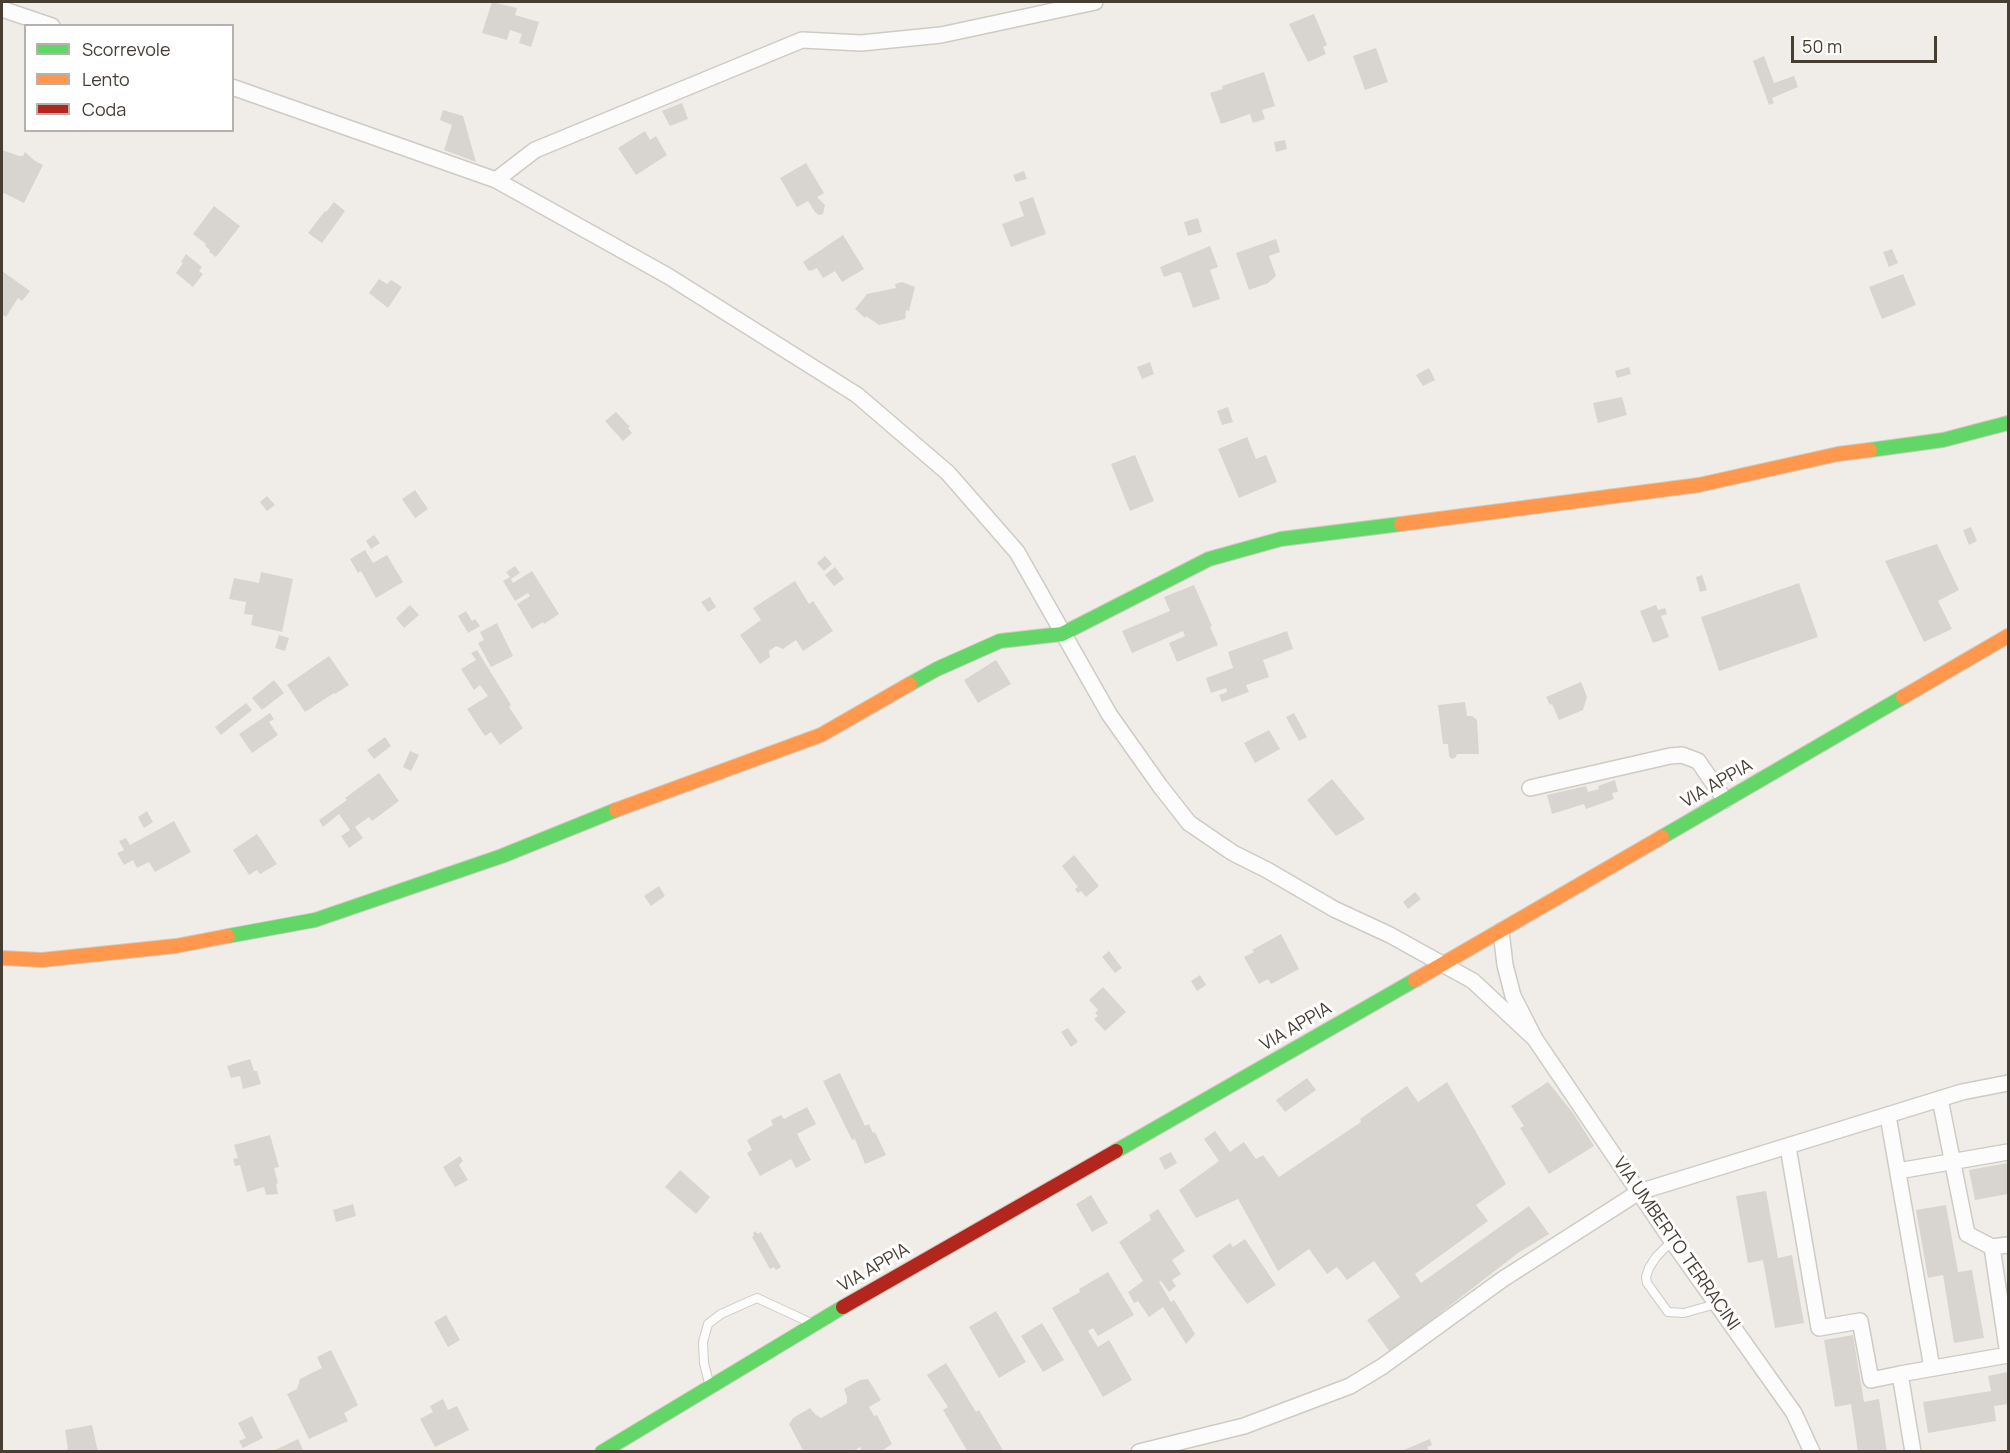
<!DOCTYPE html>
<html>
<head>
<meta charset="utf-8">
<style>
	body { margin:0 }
	#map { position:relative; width:2010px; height:1453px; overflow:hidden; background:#f0ede8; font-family:Manrope,sans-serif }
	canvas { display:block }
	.frame { position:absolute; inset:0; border:3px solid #463d33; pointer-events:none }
	.legend { position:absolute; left:24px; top:24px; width:210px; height:108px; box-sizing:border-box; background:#fff; border:2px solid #b5b1ad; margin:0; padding:8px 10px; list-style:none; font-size:18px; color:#463d33 }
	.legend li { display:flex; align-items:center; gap:12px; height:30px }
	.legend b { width:30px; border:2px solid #b5b1ad }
	.scale { position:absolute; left:1791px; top:36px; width:146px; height:27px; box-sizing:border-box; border:3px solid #463d33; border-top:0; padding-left:8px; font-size:18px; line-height:21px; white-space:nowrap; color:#463d33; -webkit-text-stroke:4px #fff; paint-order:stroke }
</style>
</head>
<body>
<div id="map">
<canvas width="2010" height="1453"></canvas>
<div class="frame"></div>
<ul class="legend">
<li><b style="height:8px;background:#63d668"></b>Scorrevole</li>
<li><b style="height:8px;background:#ff974d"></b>Lento</li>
<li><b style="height:8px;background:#b3261e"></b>Coda</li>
</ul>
<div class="scale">50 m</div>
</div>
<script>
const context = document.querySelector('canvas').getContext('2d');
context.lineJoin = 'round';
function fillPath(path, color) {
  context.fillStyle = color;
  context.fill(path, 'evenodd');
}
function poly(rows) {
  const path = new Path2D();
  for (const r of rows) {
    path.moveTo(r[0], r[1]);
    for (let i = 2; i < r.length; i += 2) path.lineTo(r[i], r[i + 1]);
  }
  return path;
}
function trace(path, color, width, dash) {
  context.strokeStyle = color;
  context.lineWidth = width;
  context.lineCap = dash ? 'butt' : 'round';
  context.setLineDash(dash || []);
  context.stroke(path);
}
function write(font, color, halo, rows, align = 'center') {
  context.font = font + ' Manrope,sans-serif';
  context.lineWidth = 6;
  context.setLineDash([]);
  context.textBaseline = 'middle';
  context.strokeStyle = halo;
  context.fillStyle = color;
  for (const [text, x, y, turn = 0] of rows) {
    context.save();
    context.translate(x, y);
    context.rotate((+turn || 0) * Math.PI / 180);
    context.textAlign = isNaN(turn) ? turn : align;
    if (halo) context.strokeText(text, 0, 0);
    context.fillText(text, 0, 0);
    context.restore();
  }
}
fillPath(poly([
	[492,2,517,8,515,15,539,22,531,47,519,43,522,34,510,30,507,40,482,33],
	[1314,14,1327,45,1323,47,1326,54,1308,62,1289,24],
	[1376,48,1388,82,1365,90,1353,56],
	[1764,56,1774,83,1794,76,1798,87,1772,98,1774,103,1769,105,1753,61],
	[1264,72,1275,106,1262,110,1265,119,1253,123,1250,114,1221,124,1210,93,1223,89,1222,86],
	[682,103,688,119,670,126,662,111],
	[443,110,463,116,476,162,444,150,452,125,440,120],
	[645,131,650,140,656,136,667,155,636,175,618,148],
	[1285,140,1287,149,1276,152,1274,142],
	[2,150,19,156,23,156,25,152,35,161,43,165,24,203,2,192],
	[806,163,824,193,817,197,825,205,823,214,819,215,815,212,808,201,797,207,780,178],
	[1024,171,1027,179,1016,182,1013,175],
	[1033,197,1046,234,1011,247,1002,224,1024,216,1019,202],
	[334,202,345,211,322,243,308,233,325,211,326,212],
	[214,206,240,226,216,257,209,252,210,250,205,246,206,244,193,234],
	[1198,218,1202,232,1188,236,1184,222],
	[843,235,864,269,842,282,835,271,823,278,817,268,811,271,808,270,803,262],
	[1276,239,1280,252,1269,256,1276,276,1268,283,1249,290,1236,253],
	[1210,246,1218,267,1210,270,1220,299,1193,308,1181,273,1178,272,1164,277,1160,267],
	[1892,249,1898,263,1889,267,1883,252],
	[186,254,202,267,199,271,203,274,193,287,176,273,183,263,181,262],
	[2,271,30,291,22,301,18,298,6,317,2,314],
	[1903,274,1916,305,1882,319,1869,287],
	[379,279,387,284,391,280,402,287,388,308,369,293],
	[902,282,915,287,909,311,906,310,905,319,879,325,866,316,865,318,855,309,867,294,896,288,895,284],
	[1150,362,1154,374,1142,379,1137,367],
	[1629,367,1631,374,1617,378,1615,371],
	[1429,368,1435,380,1423,386,1416,375],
	[1622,397,1627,415,1598,423,1593,403],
	[1228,407,1233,422,1222,425,1217,411],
	[616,412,630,427,628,428,632,433,623,441,605,421],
	[1247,437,1256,459,1266,455,1277,482,1239,498,1218,449],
	[1135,455,1154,501,1130,511,1111,464],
	[415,490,428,509,415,518,402,499],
	[267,496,275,505,267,511,260,502],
	[1971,527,1977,541,1969,545,1963,530],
	[374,535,380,543,371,549,366,541],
	[1937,544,1959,590,1938,601,1952,629,1924,642,1885,561],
	[365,550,373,563,387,555,403,582,376,598,361,571,358,573,350,559],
	[825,556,832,564,824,571,817,563],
	[515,566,520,573,511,579,513,583,532,571,559,614,544,624,543,622,532,629,517,604,530,596,528,593,515,601,503,581,510,577,506,572],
	[835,567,844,579,834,586,825,575],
	[261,572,293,579,282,632,251,625,253,615,244,614,246,602,229,599,234,578,259,583],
	[1702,575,1707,590,1700,592,1696,577],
	[795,581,809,604,813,601,833,631,803,651,796,640,783,649,776,646,769,651,770,657,760,664,740,635,761,620,753,608],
	[1799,583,1818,637,1719,671,1701,617],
	[1194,585,1212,626,1210,627,1218,645,1177,662,1169,643,1185,636,1183,631,1132,653,1122,631,1170,611,1164,597],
	[710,597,716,607,708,612,701,602],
	[410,605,419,615,404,628,396,618],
	[1656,605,1658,610,1665,608,1667,614,1661,616,1669,637,1653,643,1640,611],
	[466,611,472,621,475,619,480,626,468,633,458,616],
	[497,623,513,656,491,667,478,643,484,640,480,632],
	[1287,631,1293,649,1263,660,1269,677,1246,685,1249,692,1222,702,1219,695,1227,692,1226,688,1211,693,1206,678,1233,668,1228,652],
	[279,635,289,638,285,651,275,648],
	[477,650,511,705,509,707,523,728,500,745,491,732,485,736,467,709,488,696,480,685,474,690,461,669,476,660,471,653],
	[329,656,349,685,335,694,334,693,305,712,287,685],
	[996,660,1011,684,978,703,964,680],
	[274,680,284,693,262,710,252,698],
	[1581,682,1587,697,1583,710,1559,720,1552,704,1550,705,1546,697],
	[1465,702,1467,716,1472,716,1477,720,1479,754,1457,754,1456,757,1452,759,1449,756,1448,744,1443,744,1438,705],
	[246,703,252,710,221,735,215,727],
	[270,713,274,719,269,722,278,735,252,753,239,734],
	[1294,713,1307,737,1299,741,1286,717],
	[1269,730,1280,749,1255,763,1244,743],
	[385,737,391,746,374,759,367,750],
	[410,751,419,755,411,771,403,767],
	[379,773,399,801,372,821,369,817,355,827,363,838,349,848,341,836,350,830,339,814,323,827,319,820,347,800,345,798],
	[1332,779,1365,819,1336,836,1307,800],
	[1615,780,1618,792,1612,793,1614,799,1586,809,1584,804,1552,814,1547,795,1586,786,1588,792,1599,789,1598,786],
	[147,811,153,822,144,828,138,817],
	[174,821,191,852,155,872,149,862,137,868,133,860,124,865,117,853,124,850,119,841,126,838,130,845],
	[257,834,277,864,260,874,257,870,249,875,233,850],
	[1074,855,1099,886,1086,897,1081,891,1078,893,1075,889,1078,887,1062,866],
	[659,886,665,896,651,906,644,896],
	[1415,892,1421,899,1408,909,1403,902],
	[1281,934,1299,969,1271,984,1268,979,1259,984,1244,957,1254,952,1252,950],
	[1109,951,1122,968,1115,973,1102,957],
	[1200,975,1206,985,1197,991,1191,981],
	[1103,987,1126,1012,1105,1031,1094,1019,1098,1016,1095,1013,1098,1010,1089,1000],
	[1068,1028,1078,1042,1071,1047,1061,1032],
	[250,1059,254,1071,257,1071,261,1084,243,1089,240,1076,231,1078,227,1066],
	[840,1073,865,1126,869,1124,873,1133,875,1132,886,1155,865,1164,855,1139,852,1140,823,1081],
	[1307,1078,1316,1090,1285,1112,1276,1100],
	[1447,1082,1506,1184,1476,1205,1488,1221,1415,1274,1421,1283,1529,1206,1549,1234,1518,1253,1390,1352,1367,1320,1400,1297,1374,1261,1347,1280,1337,1267,1327,1274,1309,1249,1278,1271,1238,1199,1196,1218,1179,1190,1219,1161,1204,1139,1215,1131,1230,1152,1244,1142,1256,1159,1263,1155,1279,1177,1361,1122,1360,1119,1407,1086,1418,1102],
	[1548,1082,1573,1113,1594,1146,1549,1174,1520,1128,1524,1126,1511,1106],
	[807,1107,816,1124,797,1134,811,1160,796,1168,791,1159,760,1176,747,1153,752,1150,747,1140,773,1125,771,1120,781,1115,784,1119],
	[270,1135,279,1167,274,1168,278,1183,276,1184,278,1194,266,1195,264,1187,247,1192,240,1165,235,1166,233,1159,238,1158,234,1145],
	[1171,1152,1177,1163,1165,1170,1159,1158],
	[460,1156,463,1161,459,1165,468,1180,455,1187,443,1167],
	[2008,1163,2008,1194,1975,1200,1969,1170],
	[680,1170,710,1197,696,1214,665,1187],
	[1766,1191,1778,1258,1792,1255,1804,1323,1775,1328,1763,1260,1748,1263,1736,1196],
	[1091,1195,1108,1223,1092,1232,1076,1204],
	[353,1204,356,1216,336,1222,333,1210],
	[1946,1205,1958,1272,1972,1270,1984,1338,1954,1343,1943,1275,1928,1278,1916,1210],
	[1158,1209,1185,1251,1172,1260,1181,1274,1172,1280,1176,1286,1169,1292,1161,1281,1159,1282,1171,1302,1174,1300,1195,1334,1186,1344,1163,1307,1149,1317,1138,1301,1134,1303,1128,1292,1143,1281,1119,1242,1151,1220,1149,1215],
	[756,1231,757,1234,761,1232,781,1267,776,1270,774,1267,770,1269,752,1237,754,1236,753,1233],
	[1245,1239,1276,1285,1247,1304,1212,1256,1230,1243,1233,1247],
	[1108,1272,1134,1315,1098,1336,1093,1328,1088,1331,1098,1347,1109,1340,1132,1380,1103,1397,1052,1308,1080,1292,1079,1289],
	[996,1311,1026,1362,999,1378,969,1327],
	[446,1315,460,1340,448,1347,434,1322],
	[1042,1323,1064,1360,1043,1372,1021,1336],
	[1853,1335,1864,1402,1879,1399,1887,1452,1858,1452,1851,1404,1835,1407,1824,1340],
	[331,1350,358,1405,344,1413,348,1421,309,1439,287,1394,297,1389,300,1379,322,1368,317,1357],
	[946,1363,976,1412,979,1410,1004,1452,968,1452,943,1410,948,1407,927,1375],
	[2008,1372,2008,1404,1994,1406,1996,1421,1928,1433,1923,1402,1991,1391,1988,1376],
	[868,1379,881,1400,869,1407,874,1416,877,1415,892,1444,880,1452,863,1452,860,1447,852,1452,804,1452,789,1424,793,1418,810,1408,816,1415,821,1418,847,1403,847,1397,844,1389,860,1380],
	[443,1399,448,1410,457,1406,469,1430,435,1447,420,1419,433,1412,430,1406],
	[252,1416,263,1438,243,1448,239,1441,246,1438,238,1423],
	[92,1425,98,1452,62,1452,68,1449,65,1430],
	[298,1439,304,1452,271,1452],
	[1430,1439,1432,1445,1427,1447,1429,1452,1399,1452]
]), '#d8d4cf');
const lane = poly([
	[1672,1241,1656,1257,1649,1268,1646,1277,1647,1283,1668,1312,1684,1313,1716,1304],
	[709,1383,704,1363,703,1342,708,1324,721,1314,757,1298,809,1322]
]);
const street = poly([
	[2,9,52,26],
	[232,87,496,180,668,276,857,395,948,473,1017,552,1109,714,1160,786,1189,823,1233,853,1267,870,1334,909,1390,935,1473,981,1535,1039],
	[496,180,535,150,802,40,861,43,941,35,1095,2],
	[1530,788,1670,756,1682,755,1698,761,1725,800],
	[1501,931,1505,965,1513,996,1535,1039,1672,1241,1794,1413,1812,1452],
	[1940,1099,1967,1234,1992,1247,2008,1245],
	[1888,1116,1932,1368],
	[1788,1147,1819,1328,1860,1321,1871,1380,1900,1374],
	[1898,1171,2008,1152],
	[1139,1452,1244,1426,1350,1386,1383,1366,1503,1279,1639,1192,1962,1092,2008,1083],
	[1913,1452,1900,1374,2008,1355,1992,1247]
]);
const fast = poly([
	[1870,450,1943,440,2008,423],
	[910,684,937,669,1000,641,1062,634,1209,559,1281,539,1401,524],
	[1662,837,1903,697],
	[228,936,315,920,502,856,616,810],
	[1116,1151,1415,980],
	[602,1452,843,1307]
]);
const slow = poly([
	[1401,524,1699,485,1838,454,1870,450],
	[1903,697,2008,636],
	[616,810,821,735,910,684],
	[2,958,42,960,176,946,228,936],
	[1415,980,1662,837]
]);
const jam = poly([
	[843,1307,1116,1151]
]);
trace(lane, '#cecbc5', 10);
trace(street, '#cecbc5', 18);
trace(fast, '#d1cbbf', 16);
trace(slow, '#d1cbbf', 16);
trace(jam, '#d1cbbf', 16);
trace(lane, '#fdfcfc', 8);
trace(street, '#fdfcfc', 15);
trace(fast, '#63d668', 14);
trace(slow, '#ff974d', 14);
trace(jam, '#b3261e', 14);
write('18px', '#463d33', '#fff', [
	["VIA APPIA",1717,784,-30],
	["VIA APPIA",1296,1027,-30],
	["VIA UMBERTO TERRACINI",1676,1244,55],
	["VIA APPIA",874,1268,-30]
]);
</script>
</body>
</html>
